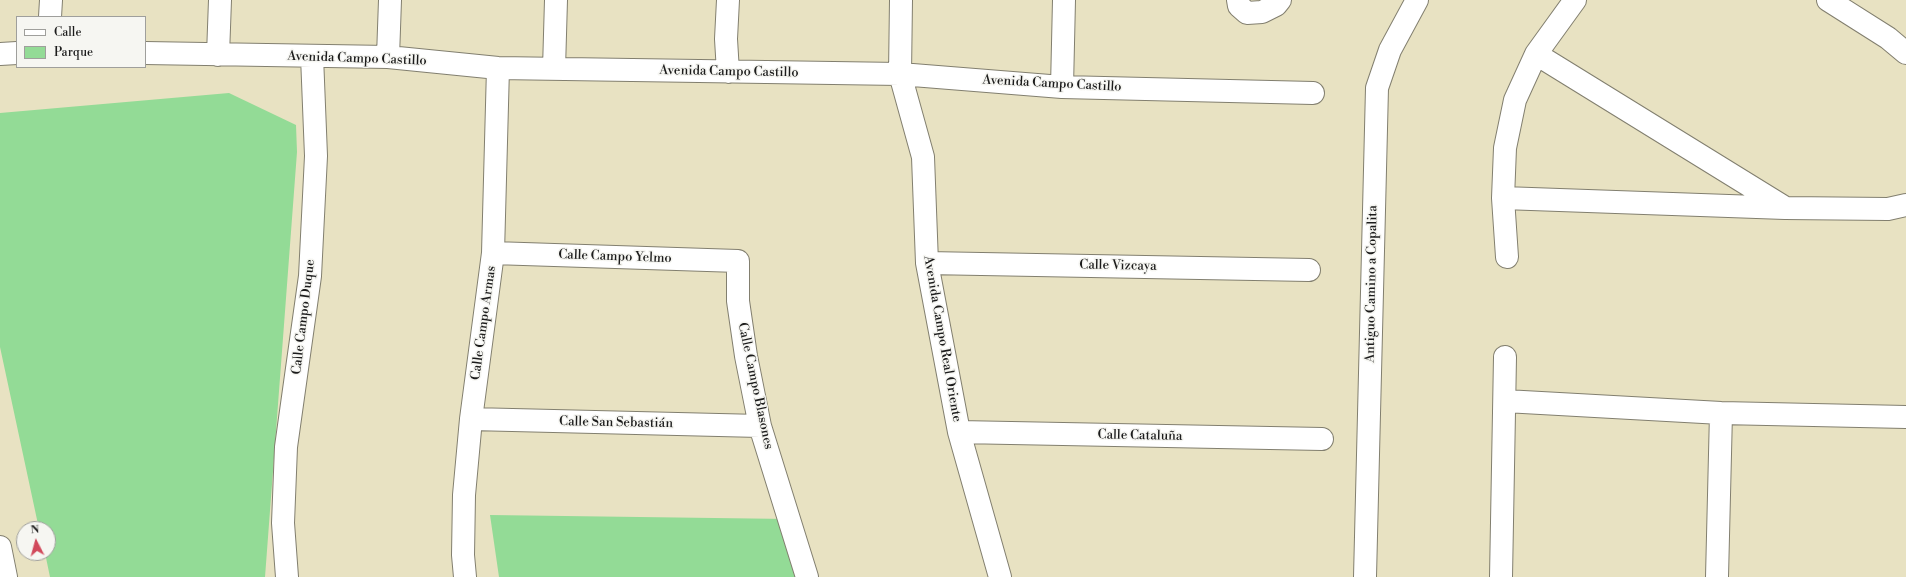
<!DOCTYPE html>
<html>
<head>
<meta charset="utf-8">
<style>
	body { margin:0 }
	#map { position:relative; width:1906px; height:577px; overflow:hidden; background:#e8e2c2; font-family:"Libre Bodoni",serif }
	canvas { display:block }
	.legend { position:absolute; left:16px; top:16px; width:130px; height:52px; box-sizing:border-box; background:#f6f6f2; border:1px solid #9f9f9c; margin:0; padding:5px 7px; list-style:none; font-size:12px; color:#1c1c1c }
	.legend li { display:flex; align-items:center; gap:8px; height:20px }
	.legend b { width:20px; border:1px solid #9f9f9c }
	.north { position:absolute; left:16px; top:521px; width:40px; height:40px; box-sizing:border-box; background:#f6f6f2; border:1px solid #9f9f9c; border-radius:50%; rotate:354deg; font-size:11px; font-weight:700; line-height:16px; text-align:center; color:#1c1c1c }
	.north::after { content:''; display:block; margin:auto; width:14px; height:18px; background:#d1495b; clip-path:polygon(50% 0,100% 100%,50% 72%,0 100%) }
</style>
</head>
<body>
<div id="map">
<canvas width="1906" height="577"></canvas>
<ul class="legend">
<li><b style="height:5px;background:#fff"></b>Calle</li>
<li><b style="height:11px;background:#93db96"></b>Parque</li>
</ul>
<div class="north">N</div>
</div>
<script>
const context = document.querySelector('canvas').getContext('2d');
context.lineJoin = 'round';
function fillPath(path, color) {
  context.fillStyle = color;
  context.fill(path, 'evenodd');
}
function poly(rows) {
  const path = new Path2D();
  for (const r of rows) {
    path.moveTo(r[0], r[1]);
    for (let i = 2; i < r.length; i += 2) path.lineTo(r[i], r[i + 1]);
  }
  return path;
}
function trace(path, color, width, dash) {
  context.strokeStyle = color;
  context.lineWidth = width;
  context.lineCap = dash ? 'butt' : 'round';
  context.setLineDash(dash || []);
  context.stroke(path);
}
function write(font, color, halo, rows, align = 'center') {
  context.font = font + ' "Libre Bodoni",serif';
  context.lineWidth = 3;
  context.setLineDash([]);
  context.textBaseline = 'middle';
  context.strokeStyle = halo;
  context.fillStyle = color;
  for (const [text, x, y, turn = 0] of rows) {
    context.save();
    context.translate(x, y);
    context.rotate((+turn || 0) * Math.PI / 180);
    context.textAlign = isNaN(turn) ? turn : align;
    if (halo) context.strokeText(text, 0, 0);
    context.fillText(text, 0, 0);
    context.restore();
  }
}
fillPath(poly([
	[229,93,296,125,297,152,265,577,50,577,45,553,48,553,48,529,39,529,0,347,0,113],
	[490,515,789,519,805,577,499,577]
]), '#93db96');
const minor = poly([
	[728,0,726,39,728,72],
	[901,0,900,74,923,157,927,263,959,432,1000,577],
	[1238,0,1239,6,1247,13,1262,12,1276,5,1280,0],
	[1828,0,1888,38,1906,53],
	[50,17,51,0],
	[145,53,388,57,498,68,900,74,1062,87,1313,93],
	[0,54,17,53],
	[1536,54,1784,207],
	[218,55,220,0],
	[388,57,390,0],
	[554,69,556,0],
	[1062,87,1064,0],
	[1503,198,1785,208,1888,209,1906,205],
	[493,253,738,261,738,301,746,356,760,426,807,577],
	[1507,257,1503,198,1505,148,1515,100,1536,54,1575,0],
	[927,263,1309,270],
	[1505,401,1721,413,1906,417],
	[471,419,760,426],
	[959,432,1322,439],
	[0,547,6,577],
	[287,577,283,523,286,447,310,276,316,156,312,56],
	[465,577,463,555,464,495,471,419,493,253,498,68],
	[1365,577,1377,88,1390,50,1417,0],
	[1501,577,1505,357],
	[1717,577,1721,413]
]);
trace(minor, '#827f6f', 24);
trace(minor, '#fff', 22);
write('13px', '#1c1c1c', '#f6f6f2', [
	["Avenida Campo Castillo",357,59,2],
	["Avenida Campo Castillo",729,72,1],
	["Avenida Campo Castillo",1052,84,3],
	["Calle Campo Yelmo",615,257,2],
	["Calle Vizcaya",1118,266,1],
	["Antiguo Camino a Copalita",1372,284,-89],
	["Calle Campo Duque",304,317,-83],
	["Calle Campo Armas",484,323,-82],
	["Avenida Campo Real Oriente",942,339,80],
	["Calle Campo Blasones",755,386,78],
	["Calle San Sebastián",616,423,1],
	["Calle Cataluña",1140,436,1]
]);
</script>
</body>
</html>
